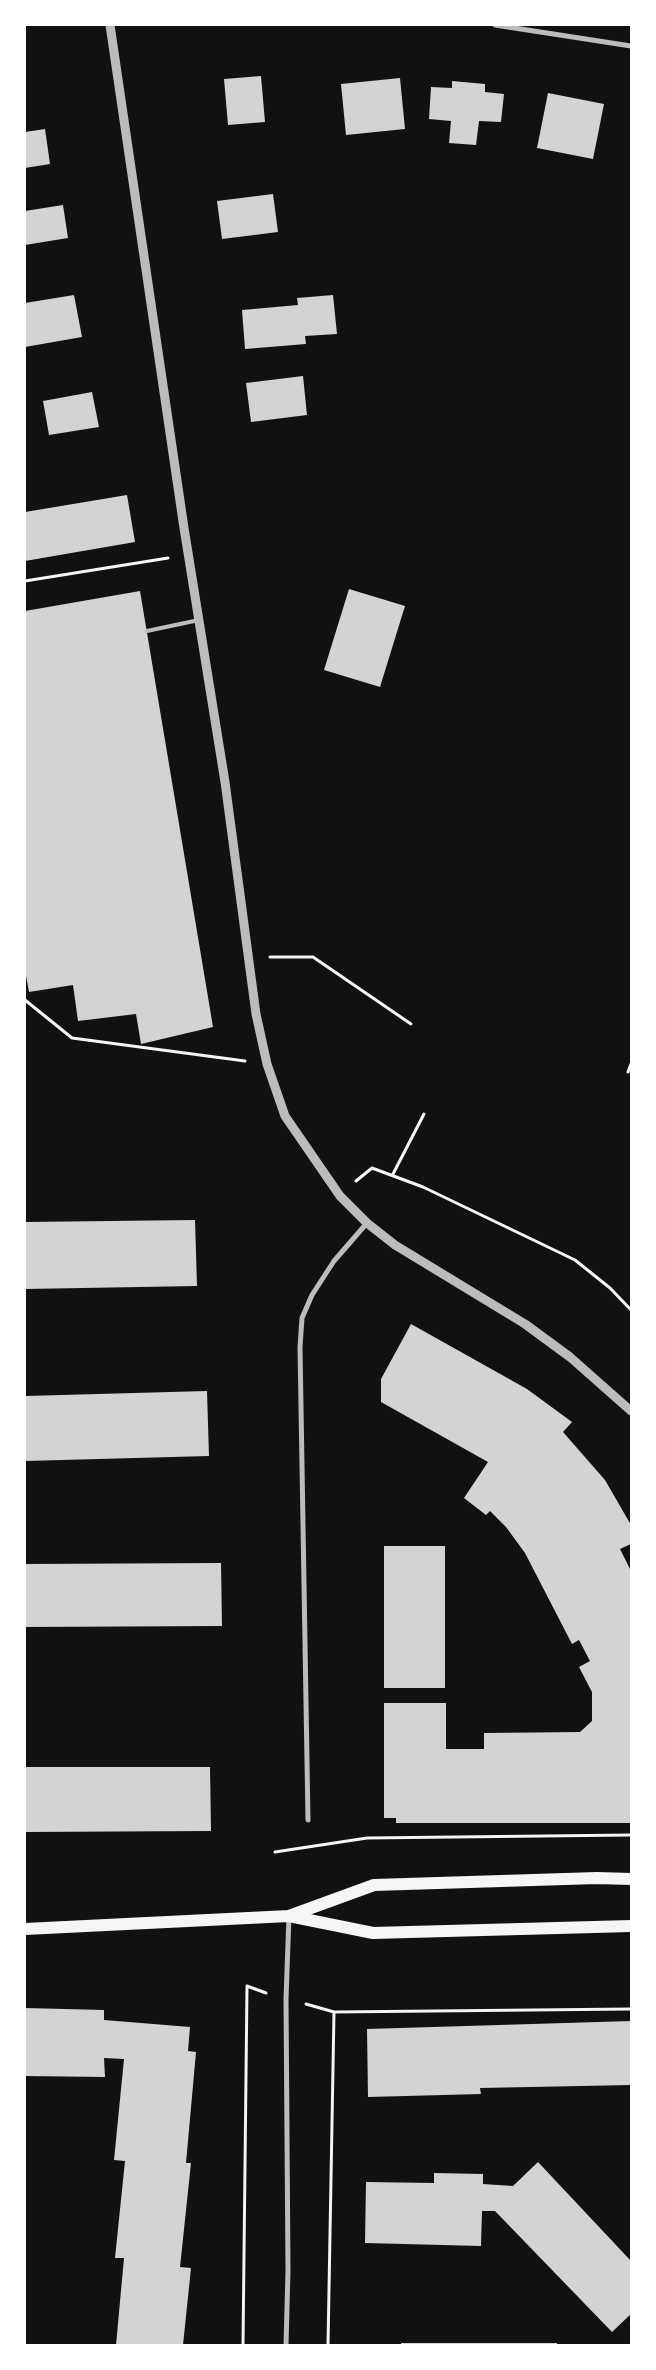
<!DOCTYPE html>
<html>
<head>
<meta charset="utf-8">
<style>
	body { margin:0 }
	#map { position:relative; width:656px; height:2370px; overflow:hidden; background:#111; font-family:"Varela Round",sans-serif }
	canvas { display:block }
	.frame { position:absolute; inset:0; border:26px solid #fff; pointer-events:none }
</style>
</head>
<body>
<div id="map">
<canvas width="656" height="2370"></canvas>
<div class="frame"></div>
</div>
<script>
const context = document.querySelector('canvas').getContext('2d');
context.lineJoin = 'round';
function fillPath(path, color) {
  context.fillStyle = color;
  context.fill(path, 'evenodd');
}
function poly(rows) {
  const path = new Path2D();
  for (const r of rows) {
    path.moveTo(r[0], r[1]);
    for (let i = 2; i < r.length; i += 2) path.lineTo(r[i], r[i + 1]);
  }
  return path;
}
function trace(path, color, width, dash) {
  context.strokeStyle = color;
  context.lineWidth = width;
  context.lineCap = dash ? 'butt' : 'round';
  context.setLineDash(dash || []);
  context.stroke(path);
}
fillPath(poly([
	[261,76,265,122,228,125,224,79],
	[400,78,405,129,346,135,341,84],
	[452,81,485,84,485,92,504,94,501,122,479,121,476,145,449,143,451,121,429,119,431,87,452,88],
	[548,93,604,104,593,159,537,148],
	[45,129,50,164,25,168,25,132],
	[273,194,278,232,222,239,217,201],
	[63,205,68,238,25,245,25,211],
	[74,295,82,337,25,347,25,303],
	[333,295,337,334,305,336,306,344,245,349,242,310,298,305,297,298],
	[303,376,307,415,251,422,246,383],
	[92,392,99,427,49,435,43,401],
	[127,495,135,542,25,561,25,512],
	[349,589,405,606,380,687,324,670],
	[140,591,213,1027,141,1044,136,1014,78,1021,73,985,29,992,25,970,25,611],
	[195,1220,197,1286,25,1289,25,1222],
	[411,1324,527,1389,572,1422,563,1432,605,1480,631,1525,631,1544,620,1549,631,1571,631,1823,396,1823,396,1818,384,1818,384,1703,446,1703,446,1749,484,1749,484,1733,580,1732,592,1721,592,1692,579,1667,590,1661,579,1640,572,1644,525,1553,506,1527,490,1511,486,1515,464,1498,488,1462,381,1402,381,1379],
	[207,1391,209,1456,25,1461,25,1396],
	[384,1546,445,1546,445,1688,384,1688],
	[221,1563,222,1626,25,1627,25,1564],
	[25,1767,210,1767,211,1831,25,1832],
	[25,2008,104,2010,104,2020,190,2027,188,2051,196,2052,186,2163,191,2163,180,2267,191,2268,183,2345,116,2345,124,2258,115,2258,125,2161,114,2160,124,2059,104,2058,105,2077,25,2076],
	[631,2021,631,2085,480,2088,481,2094,368,2097,367,2029],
	[538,2162,631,2261,631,2314,612,2332,495,2211,482,2211,481,2246,365,2243,366,2182,434,2183,434,2173,483,2174,483,2198,483,2184,513,2186],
	[401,2343,557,2343,557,2345,401,2345]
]), '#d3d3d3');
trace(poly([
	[25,581,168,558],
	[270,957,313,957,411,1024],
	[25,1000,72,1038,245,1061],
	[628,1072,631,1064],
	[393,1174,424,1114],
	[356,1181,372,1168,423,1187,575,1260,610,1288,631,1310],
	[275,1852,367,1838,631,1835],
	[306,2004,334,2012,631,2009],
	[243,2345,247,1986,266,1993],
	[328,2345,334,2012]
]), '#f5f5f5', 3);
trace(poly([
	[147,631,199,620]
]), '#bcbcbc', 4);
trace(poly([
	[495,25,631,46],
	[308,1820,300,1347,302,1318,312,1295,334,1261,367,1223],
	[286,2345,288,2271,286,1999,289,1916]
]), '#bcbcbc', 5);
trace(poly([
	[110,25,184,528,225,782,256,1014,267,1064,285,1116,340,1196,367,1223,395,1245,525,1324,570,1357,631,1411]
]), '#bcbcbc', 9);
trace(poly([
	[289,1916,374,1885,597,1878,631,1879],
	[25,1929,289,1916,373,1933,631,1926]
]), '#f5f5f5', 12);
</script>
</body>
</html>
